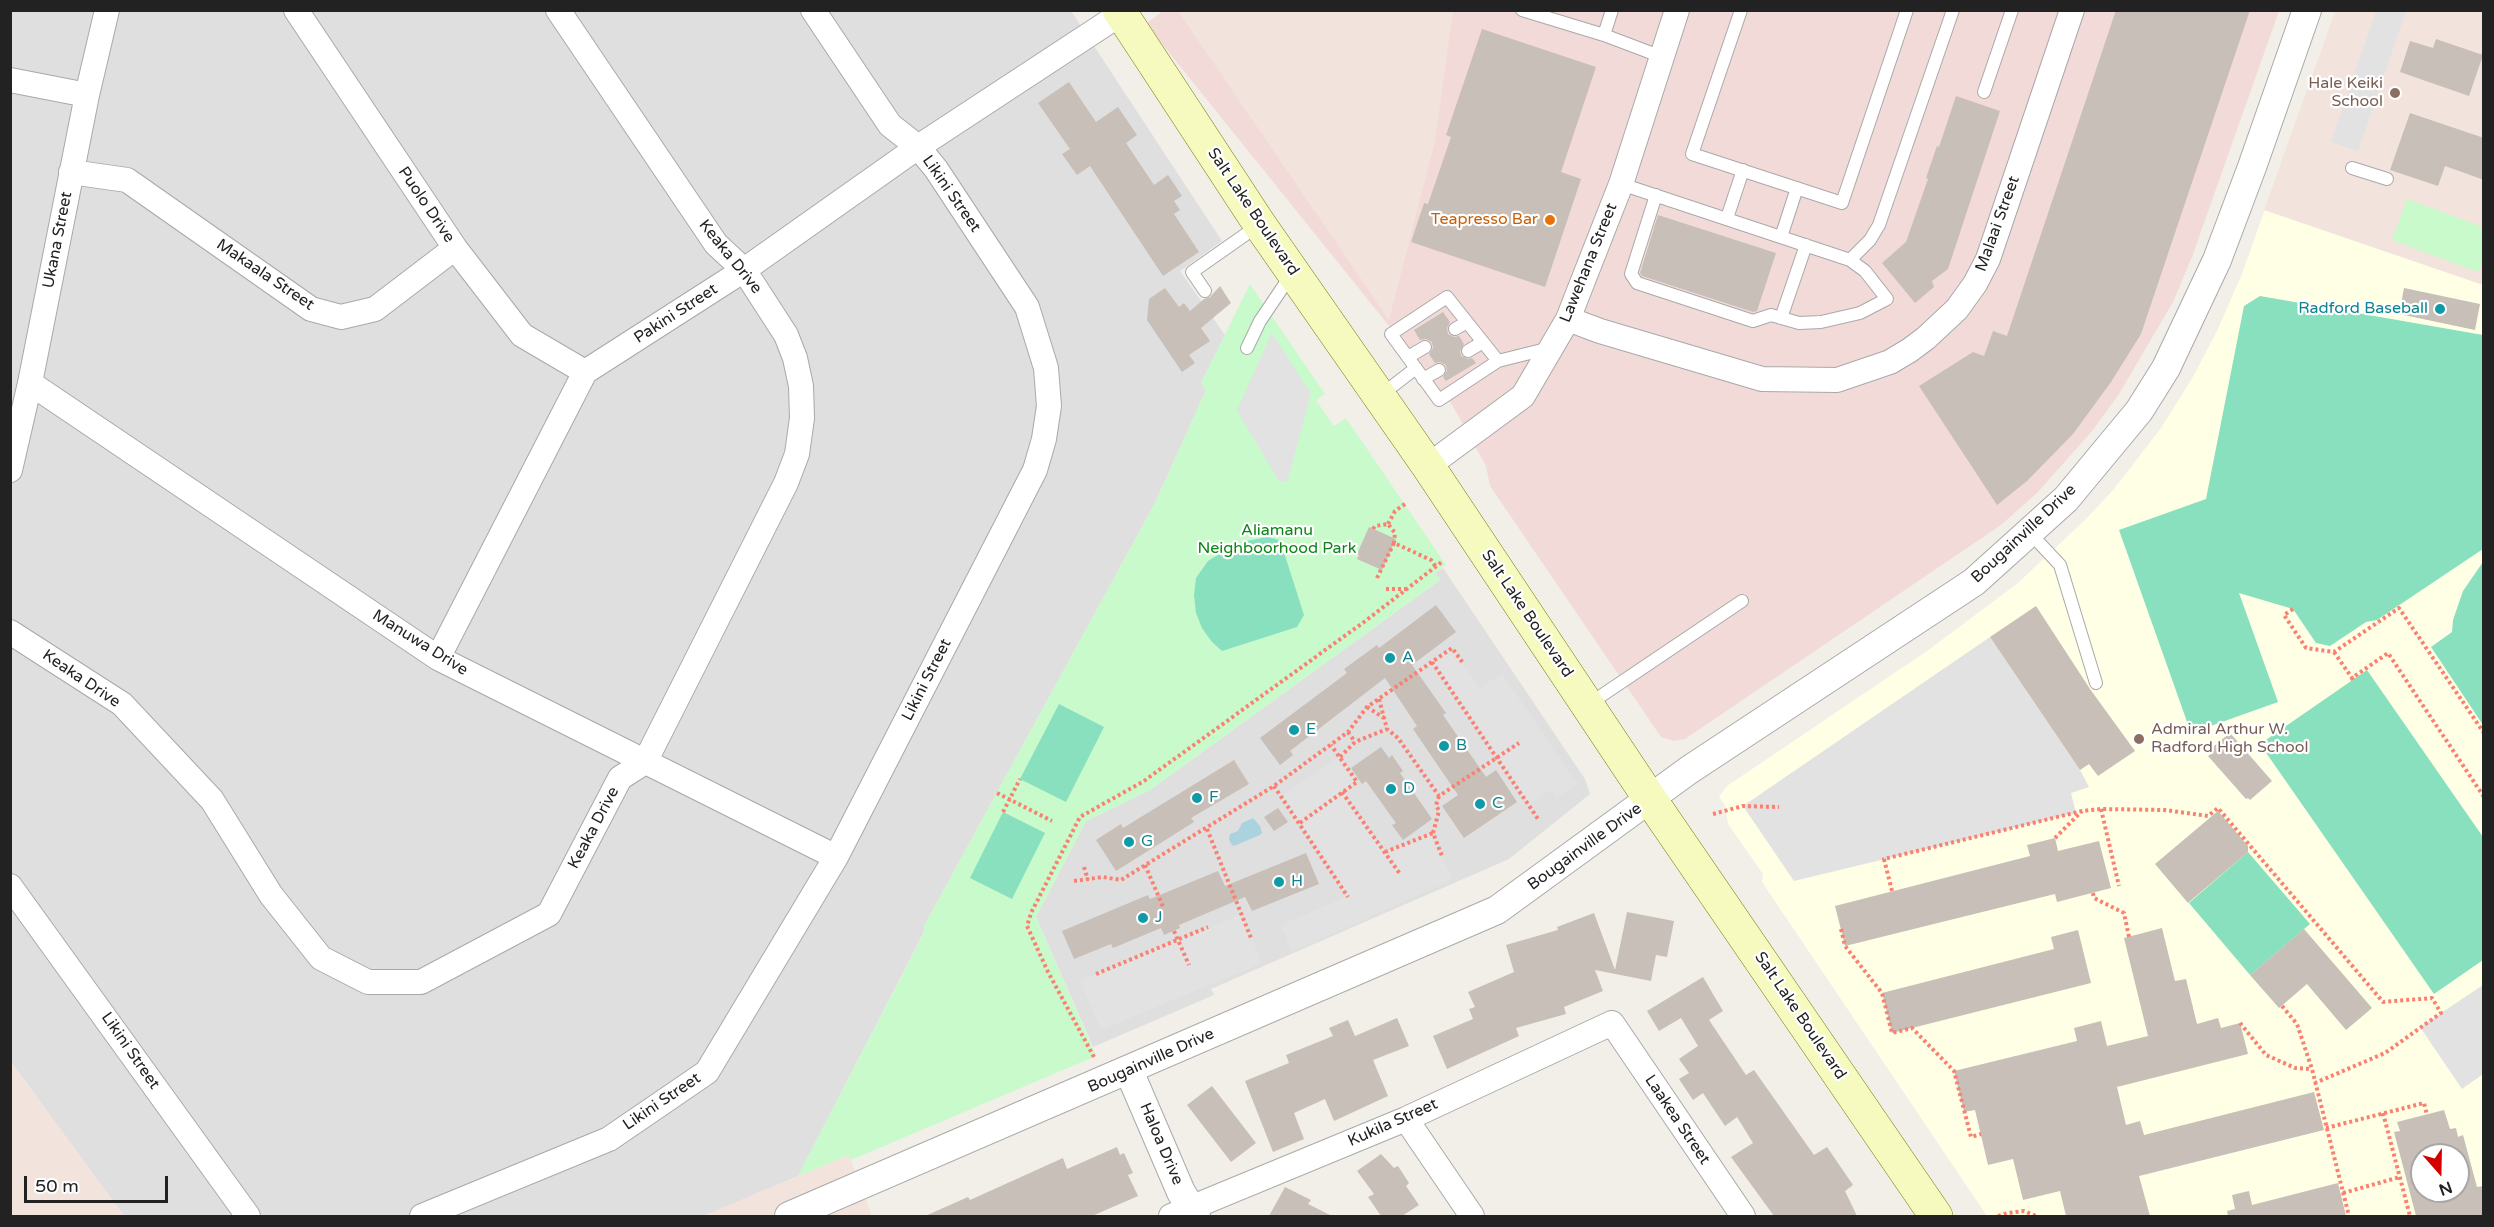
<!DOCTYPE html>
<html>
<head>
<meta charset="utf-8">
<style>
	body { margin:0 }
	#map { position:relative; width:2494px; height:1227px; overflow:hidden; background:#f2efe9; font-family:"Varela Round",sans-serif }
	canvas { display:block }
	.frame { position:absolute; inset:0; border:12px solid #222; pointer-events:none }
	.north { position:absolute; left:2410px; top:1143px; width:60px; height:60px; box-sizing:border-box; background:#fff; border:2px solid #a7a7a7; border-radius:50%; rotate:160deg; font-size:16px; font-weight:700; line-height:24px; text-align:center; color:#222 }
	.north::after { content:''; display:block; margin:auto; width:21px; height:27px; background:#d40000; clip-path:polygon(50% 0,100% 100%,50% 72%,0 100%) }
	.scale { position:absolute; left:24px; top:1176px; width:144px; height:27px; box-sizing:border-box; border:3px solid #222; border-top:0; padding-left:8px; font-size:18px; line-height:21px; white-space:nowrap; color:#222; -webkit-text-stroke:4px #fff; paint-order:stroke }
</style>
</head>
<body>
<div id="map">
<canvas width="2494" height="1227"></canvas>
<div class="frame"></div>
<div class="north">N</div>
<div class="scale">50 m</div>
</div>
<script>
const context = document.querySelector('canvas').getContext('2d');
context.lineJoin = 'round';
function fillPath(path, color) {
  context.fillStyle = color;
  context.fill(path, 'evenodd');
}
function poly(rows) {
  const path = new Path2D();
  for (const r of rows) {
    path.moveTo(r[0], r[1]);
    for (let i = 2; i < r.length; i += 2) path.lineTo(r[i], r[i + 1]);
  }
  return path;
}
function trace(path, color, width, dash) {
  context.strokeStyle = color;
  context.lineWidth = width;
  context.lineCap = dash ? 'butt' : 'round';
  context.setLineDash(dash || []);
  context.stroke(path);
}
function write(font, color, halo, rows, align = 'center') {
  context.font = font + ' "Varela Round",sans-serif';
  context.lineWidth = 4.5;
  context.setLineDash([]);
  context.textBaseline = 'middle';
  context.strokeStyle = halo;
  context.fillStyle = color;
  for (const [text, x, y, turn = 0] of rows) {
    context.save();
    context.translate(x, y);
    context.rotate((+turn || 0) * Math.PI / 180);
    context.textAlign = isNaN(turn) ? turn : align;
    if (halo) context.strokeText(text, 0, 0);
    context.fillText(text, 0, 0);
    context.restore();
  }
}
fillPath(poly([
	[10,11,1071,11,1222,241,1180,271,1225,335,1201,383,1206,390,1155,503,923,928,925,930,798,1176,704,1216,124,1216,11,1062],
	[1443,568,1585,779,1590,794,1509,859,1211,989,1214,995,1093,1047,1036,917,1086,821,1150,790,1440,580,1435,573]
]), '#e0dfdf');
fillPath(poly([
	[1164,10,2279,11,2192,257,2173,302,2119,394,2093,430,2037,493,2001,525,1685,739,1674,741,1661,737,1490,486,1486,466,1451,403,1146,24]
]), '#f2dad9');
fillPath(poly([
	[2335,11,2483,11,2483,1216,1987,1216,1762,882,1763,874,1728,824,1725,805,1719,797,1727,786,1927,651,2018,583,2087,518,2114,489,2161,428,2193,377,2217,331,2242,274],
	[2422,1155,2458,1155,2458,1191,2422,1191]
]), '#ffffe5');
fillPath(poly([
	[1178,11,1453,11,1435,141,1389,320],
	[2335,11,2483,11,2483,285,2264,210],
	[11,1062,124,1216,11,1216],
	[849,1155,872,1216,704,1216,798,1176]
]), '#f3e3dd');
fillPath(poly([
	[2407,199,2483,227,2483,259,2478,272,2392,240],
	[1250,284,1325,394,1316,400,1334,426,1346,418,1446,565,1435,573,1440,580,1150,790,1086,821,1036,917,1096,1056,851,1160,849,1155,798,1176,925,931,923,928,1155,503,1206,390,1201,383]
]), '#c8facc');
fillPath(poly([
	[2260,296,2483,335,2483,549,2377,620,2366,622,2330,646,2316,643,2293,609,2239,593,2278,702,2191,733,2119,530,2206,499,2244,306],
	[1267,537,1280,540,1304,615,1297,627,1222,651,1212,642,1202,628,1196,613,1194,595,1196,578,1208,561,1227,549,1246,541],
	[2483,562,2483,725,2431,647,2452,632,2453,620,2463,591],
	[2367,670,2483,837,2483,960,2434,994,2260,744],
	[1059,704,1104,727,1066,802,1020,779],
	[1003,812,1045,833,1012,899,970,878],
	[2248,852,2310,924,2250,975,2189,903]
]), '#88e0be');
fillPath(poly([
	[2376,11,2406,11,2358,151,2331,142],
	[1272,333,1311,394,1287,482,1279,481,1237,410],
	[1990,637,2080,770,2089,787,2071,793,2076,813,1794,881,1743,806],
	[1452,648,1480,688,1502,673,1577,784,1557,798,1551,790,1528,805,1432,662],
	[1340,757,1357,782,1343,793,1385,852,1433,833,1452,880,1292,952,1281,925,1348,896,1281,796],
	[1241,914,1262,963,1101,1030,1080,981],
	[2483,985,2483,1074,2462,1089,2420,1027]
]), '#e2e2e2');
fillPath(poly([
	[1253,818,1260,826,1262,833,1260,835,1234,846,1231,844,1229,839,1230,834,1238,831,1242,823]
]), '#aad3df');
fillPath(poly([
	[2116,10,2250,10,2141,334,2111,382,2073,434,2027,481,1997,505,1919,386,1973,352,1984,356,1993,331,2007,336],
	[1482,29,1596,67,1561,172,1581,179,1545,287,1411,242,1424,203,1428,204,1451,137,1446,135],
	[2436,39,2483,55,2469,96,2400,72,2410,41,2433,48],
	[1069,82,1096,122,1118,107,1137,135,1126,143,1154,185,1168,175,1182,196,1174,201,1180,210,1174,214,1199,252,1163,276,1090,166,1077,175,1062,154,1070,149,1038,103],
	[1956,96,2000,111,1948,269,1932,281,1934,287,1915,303,1882,263,1906,242,1928,179,1926,178,1937,146,1939,147],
	[2410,113,2484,138,2484,180,2445,166,2438,186,2390,170],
	[1658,215,1776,253,1757,311,1753,312,1642,276,1640,273],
	[1220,286,1231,303,1201,328,1210,341,1189,355,1195,363,1182,372,1147,320,1149,299,1165,288,1179,307,1184,303,1190,311,1204,299,1210,297],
	[2404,288,2480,304,2475,330,2399,314],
	[1443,312,1450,322,1447,328,1448,334,1454,337,1459,336,1464,344,1460,351,1461,356,1468,359,1472,358,1476,363,1446,381,1443,377,1447,371,1446,365,1440,362,1435,363,1429,354,1433,348,1432,342,1426,339,1420,340,1414,330],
	[1369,527,1396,539,1382,570,1357,559,1359,555,1357,554],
	[1436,605,1456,632,1412,665,1446,713,1443,715,1486,777,1496,770,1517,802,1464,838,1442,806,1458,795,1413,729,1417,726,1385,678,1290,751,1293,755,1280,765,1260,738,1347,673,1344,669,1377,645,1379,648],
	[2036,606,2090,689,2135,751,2098,776,2089,764,2080,770,1990,637],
	[2230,733,2272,781,2250,800,2248,798,2246,799,2208,756,2211,754,2208,751],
	[1381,747,1389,758,1392,755,1403,771,1400,773,1432,819,1403,840,1392,825,1396,823,1366,781,1362,784,1351,768],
	[1234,760,1249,784,1191,818,1194,822,1116,871,1096,840,1121,824,1123,828],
	[1278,808,1288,822,1274,831,1264,817],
	[2218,811,2248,846,2248,852,2188,903,2155,864],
	[2055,838,2058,851,2099,841,2111,888,2057,902,2055,894,1845,946,1835,906,2030,856,2027,845],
	[1306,853,1319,884,1252,911,1245,897,1179,925,1180,928,1164,935,1161,928,1113,948,1111,944,1074,959,1062,931,1148,895,1150,899,1218,871,1225,886],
	[1627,912,1674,921,1667,957,1656,955,1651,981,1595,970,1603,991,1564,1007,1566,1014,1516,1028,1519,1036,1447,1069,1433,1036,1473,1019,1469,1009,1475,1007,1468,992,1514,972,1506,945,1558,930,1557,927,1594,913,1615,970],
	[2162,928,2175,981,2186,979,2197,1024,2218,1018,2221,1028,2240,1023,2248,1054,2117,1087,2126,1125,2140,1121,2144,1135,2314,1092,2324,1130,2139,1176,2150,1216,2066,1216,2060,1191,2023,1200,2013,1159,1988,1165,1975,1110,1964,1112,1954,1071,2077,1041,2074,1028,2101,1021,2107,1046,2148,1036,2124,938],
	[2304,929,2372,1008,2346,1030,2307,984,2279,1008,2250,975],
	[2078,930,2091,983,1892,1033,1882,993,2054,949,2051,937],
	[1703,977,1723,1011,1709,1020,1746,1075,1754,1070,1814,1155,1827,1147,1853,1185,1845,1191,1857,1216,1774,1216,1731,1157,1753,1143,1737,1117,1725,1126,1703,1093,1693,1100,1679,1079,1689,1073,1679,1059,1698,1046,1681,1018,1659,1031,1647,1011],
	[1397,1018,1409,1046,1373,1060,1388,1096,1334,1121,1325,1099,1294,1113,1304,1139,1273,1152,1245,1081,1289,1063,1286,1055,1333,1036,1329,1028,1348,1020,1355,1036],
	[1212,1086,1256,1143,1231,1162,1187,1105],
	[2444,1110,2450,1129,2456,1128,2458,1137,2463,1135,2477,1187,2484,1186,2484,1216,2416,1216,2394,1132,2400,1131,2397,1122],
	[2422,1155,2458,1155,2458,1191,2422,1191],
	[1117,1147,1120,1155,1124,1153,1133,1173,1128,1175,1138,1196,1092,1216,925,1216,968,1197,970,1200,1063,1158,1067,1169],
	[1381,1154,1394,1168,1398,1166,1409,1183,1406,1186,1419,1205,1402,1216,1381,1216,1368,1197,1374,1194,1357,1171],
	[2338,1183,2346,1216,2228,1216,2227,1211,2235,1209,2232,1195,2249,1191,2252,1205],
	[1285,1187,1311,1200,1308,1204,1332,1216,1269,1216]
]), '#c7bfb8');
const service = poly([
	[1522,10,1604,35,1662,57],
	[1741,10,1692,154,1842,203,1907,10],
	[1604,35,1612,10],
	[1984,92,2012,10],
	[2352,168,2387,179],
	[1621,184,1850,260,1870,240,1879,225,1953,10],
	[1656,195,1631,274,1637,283,1753,321,1771,315,1799,323,1821,322,1860,313,1887,299,1865,271,1850,260],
	[1727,218,1743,170],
	[1781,237,1797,188],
	[1205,291,1192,272,1259,225],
	[1781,318,1806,245],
	[1455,329,1467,322],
	[1247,348,1260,321,1291,275],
	[1468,351,1483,342],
	[1408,357,1425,347],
	[1498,361,1439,400,1391,334,1447,297,1498,361,1550,348],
	[1423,379,1439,370],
	[1381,395,1416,368],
	[2030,533,2060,565,2096,683],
	[1589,704,1742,601]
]);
const minor = poly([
	[296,10,455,248,522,335,585,372],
	[10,80,87,95],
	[71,172,127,180,311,309,341,317,375,309,455,248],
	[1568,319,1600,331,1762,379,1837,380,1890,362,1910,350,1926,338,1957,309,1975,284,1988,259,2072,10],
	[30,383,438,658,836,857],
	[1428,466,1523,396,1568,319,1621,184,1677,10],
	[10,470,30,383,87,95,107,10],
	[10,632,122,704,212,800,271,895,321,958,368,982,421,982,549,914,620,778,645,762,786,483,797,454,802,418,801,386,795,358,786,335,744,270,716,244,558,10],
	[438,658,585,372,744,270,918,147,1122,13],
	[10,886,248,1216],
	[1406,1119,1472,1216],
	[422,1216,609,1139,707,1072,836,857,1035,470,1044,439,1049,406,1046,368,1027,307,936,169,918,147,890,125,813,10],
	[1171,1216,1406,1119,1612,1023,1743,1216]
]);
const tertiary = poly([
	[1129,1071,1181,1192,1196,1216],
	[789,1216,1497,910,1689,770,1974,582,2066,499,2139,411,2166,368,2217,260,2252,167,2307,10]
]);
const secondary = poly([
	[1119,10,1260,225,1428,466,1650,799,1936,1216]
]);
trace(service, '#a9a9a9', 14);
trace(minor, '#a9a9a9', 26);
trace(tertiary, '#a9a9a9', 30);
trace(secondary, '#707d05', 34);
trace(poly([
	[1388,524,1395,511,1405,504],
	[1373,529,1375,526,1388,524,1395,533,1394,543],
	[1377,578,1394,543,1431,560,1436,567],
	[1386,589,1406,589],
	[2293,609,2284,615,2306,648,2334,652,2399,608,2484,733],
	[2334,652,2352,678],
	[1432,662,1538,819],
	[2353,680,2352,678,2388,653,2484,797],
	[1379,699,1387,729,1398,738,1439,796,1519,743],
	[1367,707,1384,718],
	[1348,732,1355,742],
	[1340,757,1355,742,1387,729],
	[1274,786,1348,897],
	[1342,792,1400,874],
	[997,793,1052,821],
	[1439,796,1436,805,1439,811,1433,833,1442,856],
	[2101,809,2119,886],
	[1003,812,1020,779],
	[1713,814,1743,806,1779,807],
	[1300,823,1357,782,1331,745],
	[1207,829,1251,938],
	[2055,838,2082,811],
	[1385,852,1433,833],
	[1145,865,1164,909],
	[1084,867,1088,880],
	[1074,881,1103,877,1121,880,1274,786,1348,732,1367,707,1452,648,1463,663],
	[1892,891,1884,859,2082,811,2101,809,2165,810,2208,816,2218,808,2383,1002,2432,998,2441,1013,2385,1053,2315,1083],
	[2093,893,2094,898,2124,913,2129,937],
	[1841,929,1845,946,1882,993,1892,1033,1912,1028,1954,1071,1971,1137,1981,1134],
	[1174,931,1189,965],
	[1096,974,1208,927],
	[2282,1006,2297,1024,2312,1069,2349,1216],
	[2240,1023,2266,1055,2295,1068,2312,1069],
	[1094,1057,1048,972,1027,926,1031,913,1080,817,1144,781,1364,622,1443,561],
	[2383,1113,2410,1216],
	[2326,1128,2424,1103,2427,1115],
	[2343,1193,2400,1177],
	[1998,1216,2008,1213,2024,1211,2036,1216]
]), '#fa8072', 4, [3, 3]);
trace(service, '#fff', 12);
trace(minor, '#fff', 24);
trace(tertiary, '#fff', 28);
trace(secondary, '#f7fabf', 33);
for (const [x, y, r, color] of [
	[2395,93,6,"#8d6e63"],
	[1550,220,6,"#e8710a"],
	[2440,309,6,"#0f9aa8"],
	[1390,658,6,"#0f9aa8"],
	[1294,730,6,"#0f9aa8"],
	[2139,739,6,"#8d6e63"],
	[1444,746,6,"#0f9aa8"],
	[1391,789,6,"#0f9aa8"],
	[1197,798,6,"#0f9aa8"],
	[1480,804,6,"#0f9aa8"],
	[1129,842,6,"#0f9aa8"],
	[1279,882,6,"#0f9aa8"],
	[1143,918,6,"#0f9aa8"]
]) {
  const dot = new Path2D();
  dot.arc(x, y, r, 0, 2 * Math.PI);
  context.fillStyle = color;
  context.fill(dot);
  trace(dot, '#fff', 2);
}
write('16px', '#785e54', '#fff', [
	["Hale Keiki",2383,84],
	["School",2383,102],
	["Admiral Arthur W.",2151,730,"left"],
	["Radford High School",2151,748,"left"]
], 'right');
write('16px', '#222', '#fff', [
	["Likini Street",951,194,55],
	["Puolo Drive",426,205,56],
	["Salt Lake Boulevard",1253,212,56],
	["Malaai Street",1998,224,-70],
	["Ukana Street",58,240,-79],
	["Keaka Drive",730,257,51],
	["Lawehana Street",1589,263,-68],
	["Makaala Street",265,275,34],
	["Pakini Street",676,314,-33],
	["Bougainville Drive",2024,534,-43],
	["Salt Lake Boulevard",1527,614,56],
	["Manuwa Drive",420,643,32],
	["Keaka Drive",81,679,34],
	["Likini Street",927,680,-63],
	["Keaka Drive",594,828,-62],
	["Bougainville Drive",1585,847,-36],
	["Salt Lake Boulevard",1800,1016,56],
	["Likini Street",130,1051,55],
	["Bougainville Drive",1151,1061,-24],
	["Likini Street",662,1102,-34],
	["Laakea Street",1677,1120,56],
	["Kukila Street",1393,1123,-24],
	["Haloa Drive",1161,1144,67]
]);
write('16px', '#c56008', '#fff', [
	["Teapresso Bar",1538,220]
], 'right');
write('16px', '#0d838f', '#fff', [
	["Radford Baseball",2428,309,"right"],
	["A",1402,658],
	["E",1306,730],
	["B",1456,746],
	["D",1403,789],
	["F",1209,798],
	["C",1492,804],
	["G",1141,842],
	["H",1291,882],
	["J",1155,918]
], 'left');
write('16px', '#0c8416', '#fff', [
	["Aliamanu",1277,531],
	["Neighboorhood Park",1277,549]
]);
</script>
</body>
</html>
